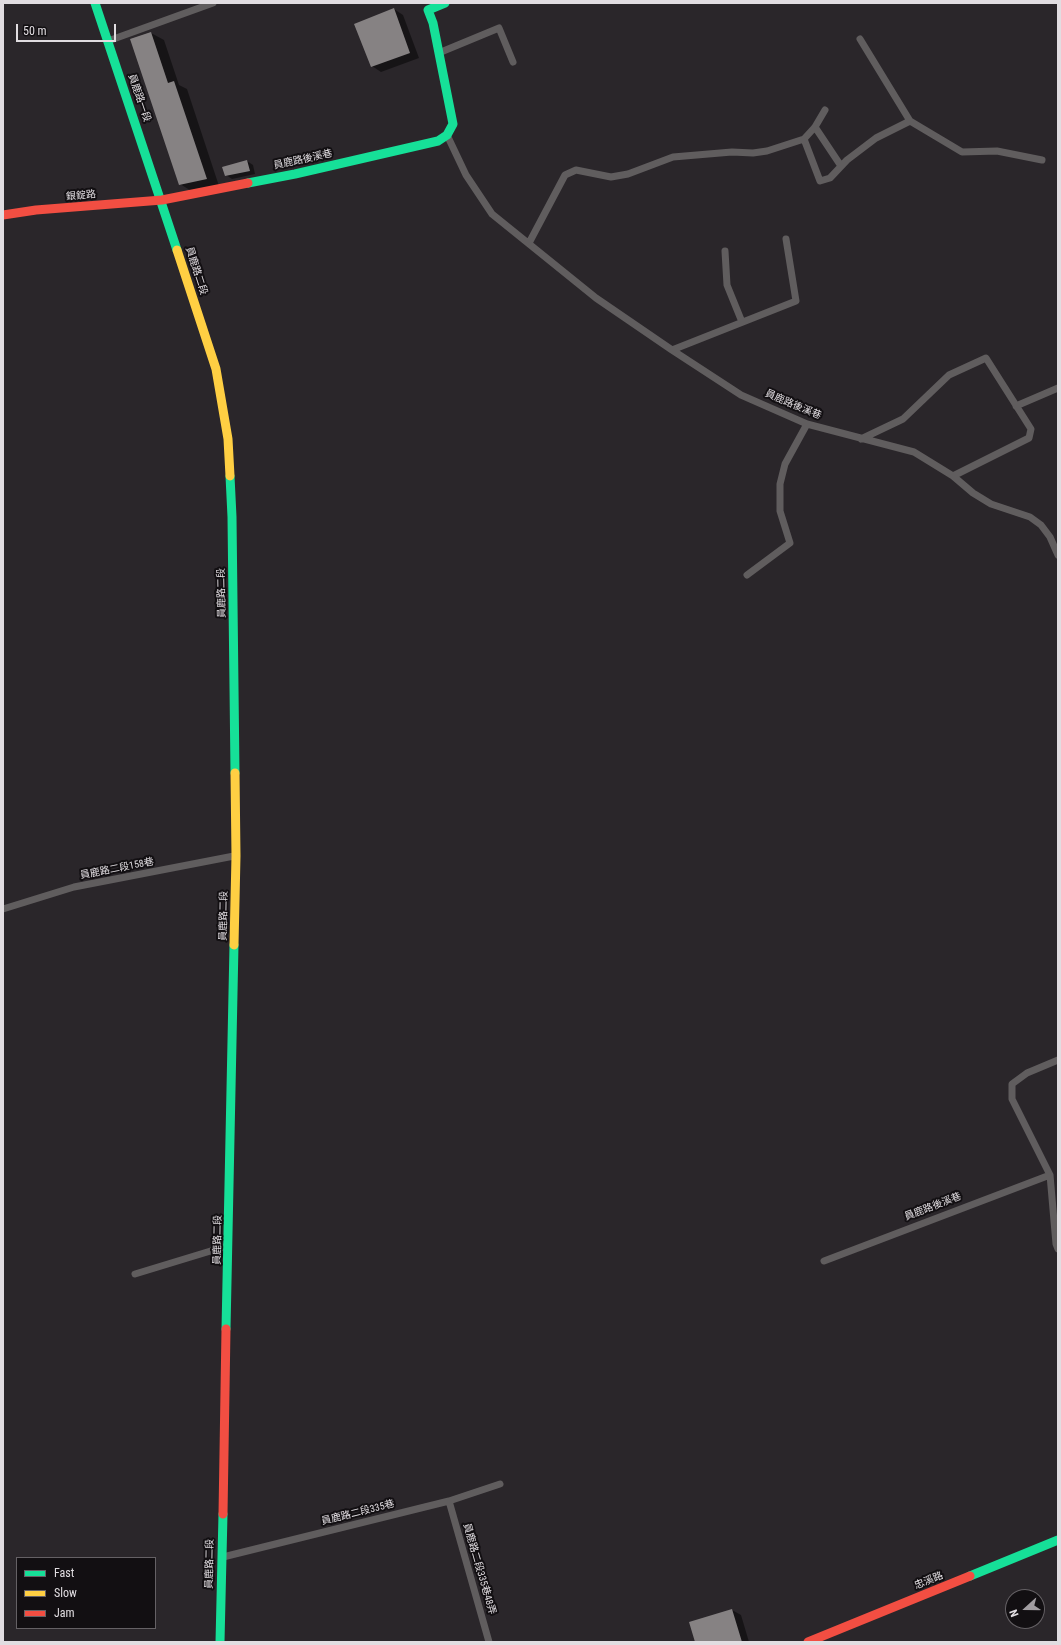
<!DOCTYPE html>
<html>
<head>
<meta charset="utf-8">
<style>
	body { margin:0 }
	#map { position:relative; width:1061px; height:1645px; overflow:hidden; background:#2a262a; font-family:"Roboto Condensed",sans-serif }
	canvas { display:block }
	.frame { position:absolute; inset:0; border:4px solid #e1dde1; pointer-events:none }
	.legend { position:absolute; left:16px; top:1557px; width:140px; height:72px; box-sizing:border-box; background:#120f12; border:1px solid #656165; margin:0; padding:5px 7px; list-style:none; font-size:12px; color:#e1dde1 }
	.legend li { display:flex; align-items:center; gap:8px; height:20px }
	.legend b { width:20px; border:1px solid #656165 }
	.north { position:absolute; left:1005px; top:1589px; width:40px; height:40px; box-sizing:border-box; background:#120f12; border:1px solid #656165; border-radius:50%; rotate:249deg; font-size:11px; font-weight:700; line-height:16px; text-align:center; color:#e1dde1 }
	.north::after { content:''; display:block; margin:auto; width:14px; height:18px; background:#a19da1; clip-path:polygon(50% 0,100% 100%,50% 72%,0 100%) }
	.scale { position:absolute; left:16px; top:24px; width:100px; height:18px; box-sizing:border-box; border:2px solid #e1dde1; border-top:0; padding-left:5px; font-size:12px; line-height:14px; white-space:nowrap; color:#e1dde1; -webkit-text-stroke:3px #120f12; paint-order:stroke }
</style>
</head>
<body>
<div id="map">
<canvas width="1061" height="1645"></canvas>
<div class="frame"></div>
<ul class="legend">
<li><b style="height:5px;background:#16e098"></b>Fast</li>
<li><b style="height:5px;background:#ffcf43"></b>Slow</li>
<li><b style="height:5px;background:#f24e42"></b>Jam</li>
</ul>
<div class="north">N</div>
<div class="scale">50 m</div>
</div>
<script>
const context = document.querySelector('canvas').getContext('2d');
context.lineJoin = 'round';
function fillPath(path, color) {
  context.fillStyle = color;
  context.fill(path, 'evenodd');
}
function poly(rows) {
  const path = new Path2D();
  for (const r of rows) {
    path.moveTo(r[0], r[1]);
    for (let i = 2; i < r.length; i += 2) path.lineTo(r[i], r[i + 1]);
  }
  return path;
}
function trace(path, color, width, dash) {
  context.strokeStyle = color;
  context.lineWidth = width;
  context.lineCap = dash ? 'butt' : 'round';
  context.setLineDash(dash || []);
  context.stroke(path);
}
function write(font, color, halo, rows, align = 'center') {
  context.font = font + ' "Roboto Condensed","Noto Sans TC",sans-serif';
  context.lineWidth = 4;
  context.setLineDash([]);
  context.textBaseline = 'middle';
  context.strokeStyle = halo;
  context.fillStyle = color;
  for (const [text, x, y, turn = 0] of rows) {
    context.save();
    context.translate(x, y);
    context.rotate((+turn || 0) * Math.PI / 180);
    context.textAlign = isNaN(turn) ? turn : align;
    if (halo) context.strokeText(text, 0, 0);
    context.fillText(text, 0, 0);
    context.restore();
  }
}
fillPath(poly([
	[394,9,403,15,419,58,381,72,372,66],
	[151,33,164,40,179,85,187,89,219,186,193,192,180,184],
	[247,161,253,165,255,174,232,179,226,175],
	[732,1610,741,1615,749,1642,696,1642]
]), '#0007');
fillPath(poly([
	[394,8,410,53,371,67,354,24],
	[151,32,168,83,174,81,207,179,179,185,130,39],
	[247,160,250,171,225,176,222,167],
	[732,1609,742,1642,695,1642,689,1622]
]), '#868283');
trace(poly([
	[860,39,910,121],
	[108,41,213,3],
	[441,52,499,28,513,62],
	[815,127,841,166],
	[448,137,466,175,492,214,596,298,672,350,741,395,807,424,914,452,953,476,973,493,991,504,1030,517,1041,525,1050,537,1058,555],
	[804,139,815,127,825,110],
	[529,243,565,175,576,170,611,177,628,174,673,157,732,152,753,153,767,151,804,139,820,181,830,178,847,160,876,138,910,121,962,152,997,151,1042,160],
	[725,251,727,285,742,322],
	[672,350,796,301,786,239],
	[1016,406,1058,388],
	[861,439,903,419,949,375,986,358,1031,429,1029,438,953,476],
	[747,575,790,543,780,511,780,484,785,464,807,424],
	[3,909,74,887,234,856],
	[1058,1060,1027,1073,1012,1084,1012,1099,1050,1175,1056,1244,1058,1249],
	[824,1261,1050,1175],
	[135,1274,227,1246],
	[449,1501,489,1642],
	[223,1557,449,1501,500,1484]
]), '#605d5e', 7);
trace(poly([
	[95,3,177,250],
	[248,183,295,174,438,141,447,135,453,124,433,23,428,10,445,3],
	[230,476,232,517,235,773],
	[226,1329,234,945],
	[970,1576,1058,1540],
	[220,1642,223,1514]
]), '#16e098', 9);
trace(poly([
	[177,250,216,369,228,439,230,476],
	[234,945,236,856,235,773]
]), '#ffcf43', 9);
trace(poly([
	[3,215,36,210,162,200,248,183],
	[223,1514,226,1329],
	[808,1642,970,1576]
]), '#f24e42', 9);
write('10px', '#e1dde1', '#120f12', [
	["員鹿路一段",139,98,71],
	["員鹿路後溪巷",303,160,-12],
	["銀錠路",81,196,-5],
	["員鹿路二段",196,271,72],
	["員鹿路後溪巷",793,405,23],
	["員鹿路二段",222,593,-91],
	["員鹿路二段158巷",117,869,-11],
	["員鹿路二段",224,916,-89],
	["員鹿路後溪巷",933,1207,-21],
	["員鹿路二段",218,1240,-89],
	["員鹿路二段335巷",358,1513,-14],
	["員鹿路二段",210,1564,-89],
	["員鹿路二段335巷48弄",479,1569,74],
	["忠溪路",929,1581,-22]
]);
</script>
</body>
</html>
